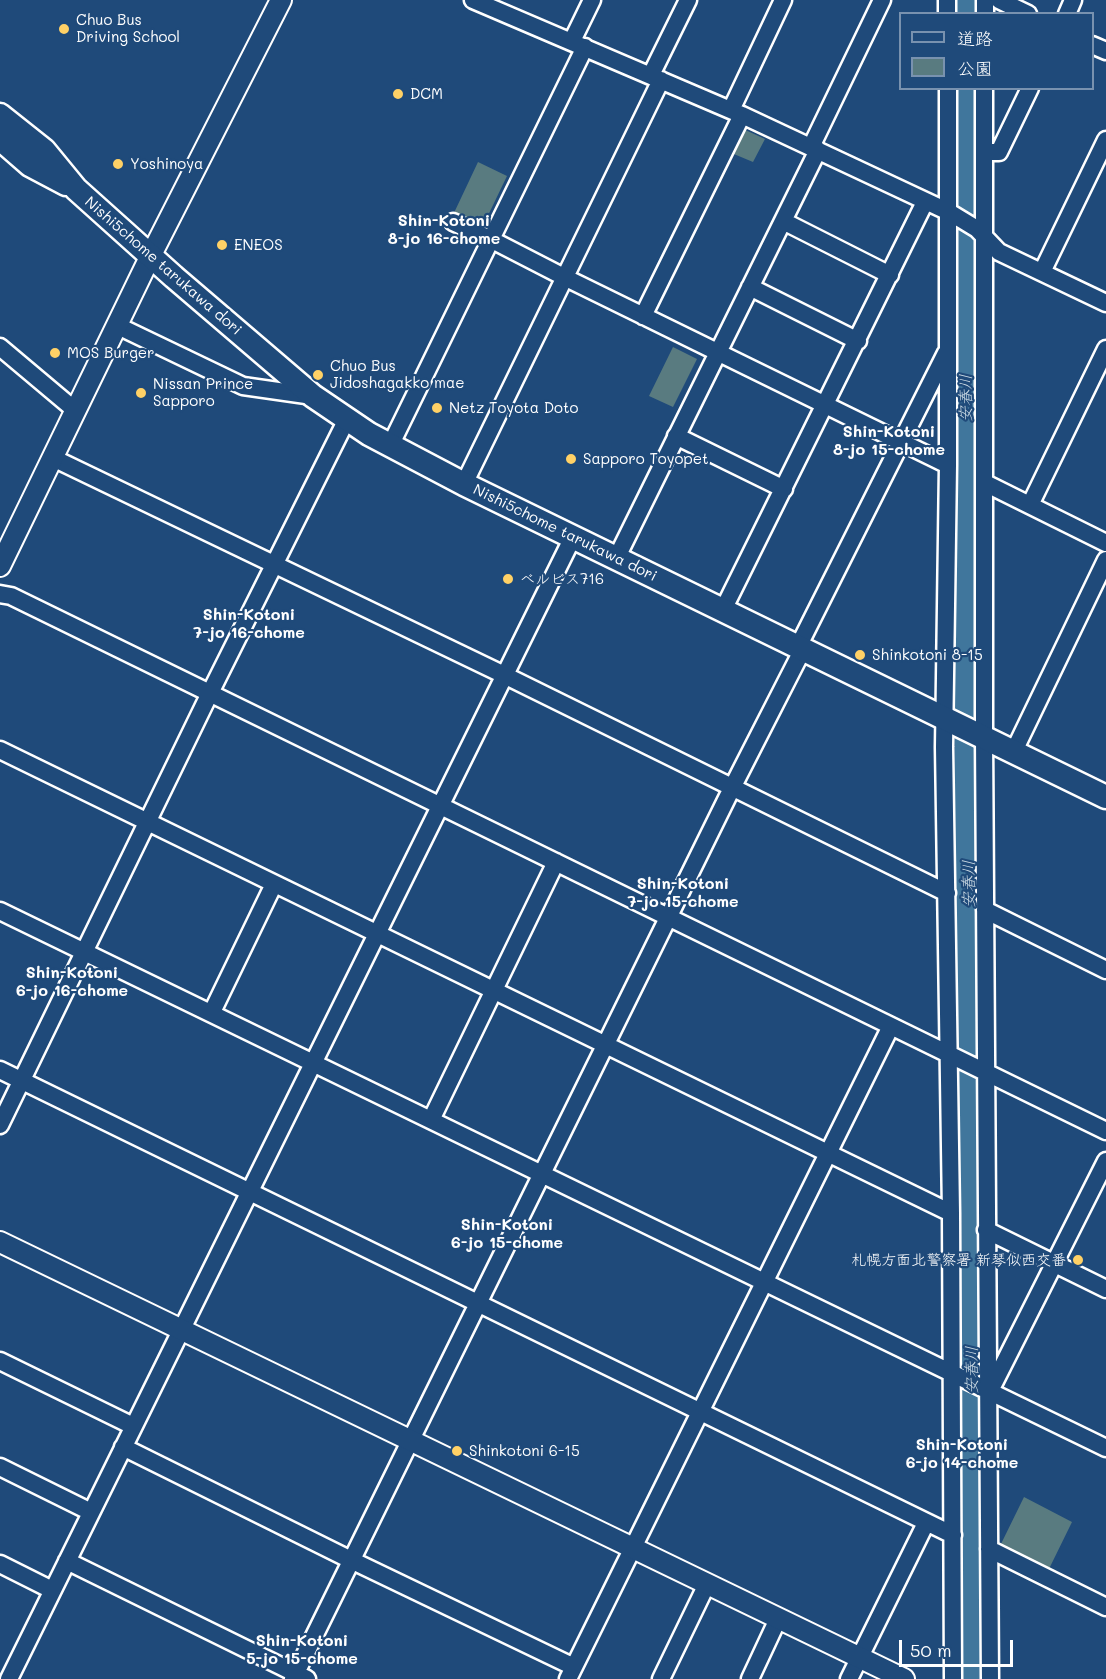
<!DOCTYPE html>
<html>
<head>
<meta charset="utf-8">
<style>
	body { margin:0 }
	#map { position:relative; width:1106px; height:1679px; overflow:hidden; background:#1f4a7a; font-family:Mali,"Klee One",sans-serif }
	canvas { display:block }
	.legend { position:absolute; left:899px; top:12px; width:195px; height:78px; box-sizing:border-box; background:#1f4a7a; border:2px solid #7992af; margin:0; padding:8px 10px; list-style:none; font-size:18px; color:#fff }
	.legend li { display:flex; align-items:center; gap:12px; height:30px }
	.legend b { width:30px; border:2px solid #7992af }
	.scale { position:absolute; left:899px; top:1640px; width:114px; height:27px; box-sizing:border-box; border:3px solid #fff; border-top:0; padding-left:8px; font-size:18px; line-height:21px; white-space:nowrap; color:#fff; -webkit-text-stroke:4px #1f4a7a; paint-order:stroke }
</style>
</head>
<body>
<div id="map">
<canvas width="1106" height="1679"></canvas>
<ul class="legend">
<li><b style="height:8px;background:#1f4a7a"></b>道路</li>
<li><b style="height:16px;background:#597b80"></b>公園</li>
</ul>
<div class="scale">50 m</div>
</div>
<script>
const context = document.querySelector('canvas').getContext('2d');
context.lineJoin = 'round';
function fillPath(path, color) {
  context.fillStyle = color;
  context.fill(path, 'evenodd');
}
function poly(rows) {
  const path = new Path2D();
  for (const r of rows) {
    path.moveTo(r[0], r[1]);
    for (let i = 2; i < r.length; i += 2) path.lineTo(r[i], r[i + 1]);
  }
  return path;
}
function trace(path, color, width, dash) {
  context.strokeStyle = color;
  context.lineWidth = width;
  context.lineCap = dash ? 'butt' : 'round';
  context.setLineDash(dash || []);
  context.stroke(path);
}
function write(font, color, halo, rows, align = 'center') {
  context.font = font + ' Mali,"Klee One",sans-serif';
  context.lineWidth = 4.5;
  context.setLineDash([]);
  context.textBaseline = 'middle';
  context.strokeStyle = halo;
  context.fillStyle = color;
  for (const [text, x, y, turn = 0] of rows) {
    context.save();
    context.translate(x, y);
    context.rotate((+turn || 0) * Math.PI / 180);
    context.textAlign = isNaN(turn) ? turn : align;
    if (halo) context.strokeText(text, 0, 0);
    context.fillText(text, 0, 0);
    context.restore();
  }
}
fillPath(poly([
	[741,128,765,139,753,162,729,152],
	[478,162,507,176,482,228,453,215],
	[673,347,697,359,673,407,649,396],
	[1024,1497,1072,1522,1047,1573,999,1548]
]), '#597b80');
trace(poly([
	[964,0,964,14],
	[964,88,974,1679]
]), '#40769c', 27);
const minor = poly([
	[473,0,742,115,949,212,977,229,999,252,1106,303],
	[947,0,947,14],
	[999,0,1028,14],
	[985,14,985,0],
	[1067,14,1073,0],
	[572,41,592,0],
	[1092,45,1106,51],
	[651,75,688,0],
	[948,88,948,465,944,747,951,1213,953,1679],
	[984,88,984,737,990,1679],
	[731,110,783,0],
	[811,147,882,0],
	[984,152,999,152,1030,88],
	[783,221,890,275],
	[453,222,492,240,564,277,948,465],
	[1042,272,1106,140],
	[750,287,858,341],
	[643,316,742,115],
	[118,326,243,386,313,396],
	[0,347,76,411],
	[676,436,784,489],
	[390,446,585,47],
	[53,458,498,672,947,893],
	[985,483,1106,543],
	[464,484,661,80],
	[1030,505,1106,349],
	[616,559,818,150],
	[0,594,11,596,1106,1131],
	[723,610,925,202],
	[798,647,946,353],
	[0,750,951,1213],
	[1014,751,1106,560],
	[985,910,1106,970],
	[0,911,1106,1448],
	[212,1012,274,884],
	[0,1070,953,1535],
	[431,1120,556,862],
	[0,1125,210,693,347,419],
	[986,1230,1106,1289],
	[0,1361,133,1426],
	[990,1391,1106,1161],
	[123,1447,351,1560,574,1667],
	[0,1467,91,1512],
	[989,1549,1106,1607],
	[67,1561,307,1679],
	[0,1564,52,1590],
	[9,1679,573,537],
	[293,1679,732,788,803,649],
	[568,1679,891,1026],
	[661,1679,707,1584],
	[750,1679,778,1619],
	[849,1679,926,1523]
]);
const tertiary = poly([
	[0,566,151,255,281,0],
	[0,1242,904,1679]
]);
const secondary = poly([
	[0,115,44,150,76,189,174,277,313,396,369,434,464,484,1106,797],
	[0,139,30,165,66,184]
]);
trace(minor, '#fff', 21);
trace(tertiary, '#fff', 24);
trace(secondary, '#fff', 27);
trace(minor, '#1f4a7a', 16);
trace(tertiary, '#1f4a7a', 20);
trace(secondary, '#1f4a7a', 22);
for (const [x, y, r, color] of [
	[64,29,6,"#ffd166"],
	[398,94,6,"#ffd166"],
	[118,164,6,"#ffd166"],
	[222,245,6,"#ffd166"],
	[55,353,6,"#ffd166"],
	[318,375,6,"#ffd166"],
	[141,393,6,"#ffd166"],
	[437,408,6,"#ffd166"],
	[571,459,6,"#ffd166"],
	[508,579,6,"#ffd166"],
	[860,655,6,"#ffd166"],
	[1078,1260,6,"#ffd166"],
	[457,1451,6,"#ffd166"]
]) {
  const dot = new Path2D();
  dot.arc(x, y, r, 0, 2 * Math.PI);
  context.fillStyle = color;
  context.fill(dot);
  trace(dot, '#1f4a7a', 2);
}
write('15px', '#fff', '#1f4a7a', [
	["Chuo Bus",76,20],
	["Driving School",76,37],
	["DCM",410,94],
	["Yoshinoya",130,164],
	["ENEOS",234,245],
	["MOS Burger",67,353],
	["Chuo Bus",330,366],
	["Jidoshagakko mae",330,383],
	["Nissan Prince",153,384],
	["Sapporo",153,401],
	["Netz Toyota Doto",449,408],
	["Sapporo Toyopet",583,459],
	["ベルビス716",520,579],
	["Shinkotoni 8-15",872,655],
	["札幌方面北警察署 新琴似西交番",1066,1260,"right"],
	["Shinkotoni 6-15",469,1451]
], 'left');
write('15px', '#fff', '#1f4a7a', [
	["Nishi5chome tarukawa dori",163,266,41],
	["Nishi5chome tarukawa dori",565,533,26]
]);
write('bold 16px', '#fff', '#1f4a7a', [
	["Shin-Kotoni",444,221],
	["8-jo 16-chome",444,239],
	["Shin-Kotoni",889,432],
	["8-jo 15-chome",889,450],
	["Shin-Kotoni",249,615],
	["7-jo 16-chome",249,633],
	["Shin-Kotoni",683,884],
	["7-jo 15-chome",683,902],
	["Shin-Kotoni",72,973],
	["6-jo 16-chome",72,991],
	["Shin-Kotoni",507,1225],
	["6-jo 15-chome",507,1243],
	["Shin-Kotoni",962,1445],
	["6-jo 14-chome",962,1463],
	["Shin-Kotoni",302,1641],
	["5-jo 15-chome",302,1659]
]);
write('italic 16px', '#cfdde6', '#1f4a7a', [
	["安春川",966,398,-90],
	["安春川",969,884,-90],
	["安春川",972,1370,-90]
]);
</script>
</body>
</html>
